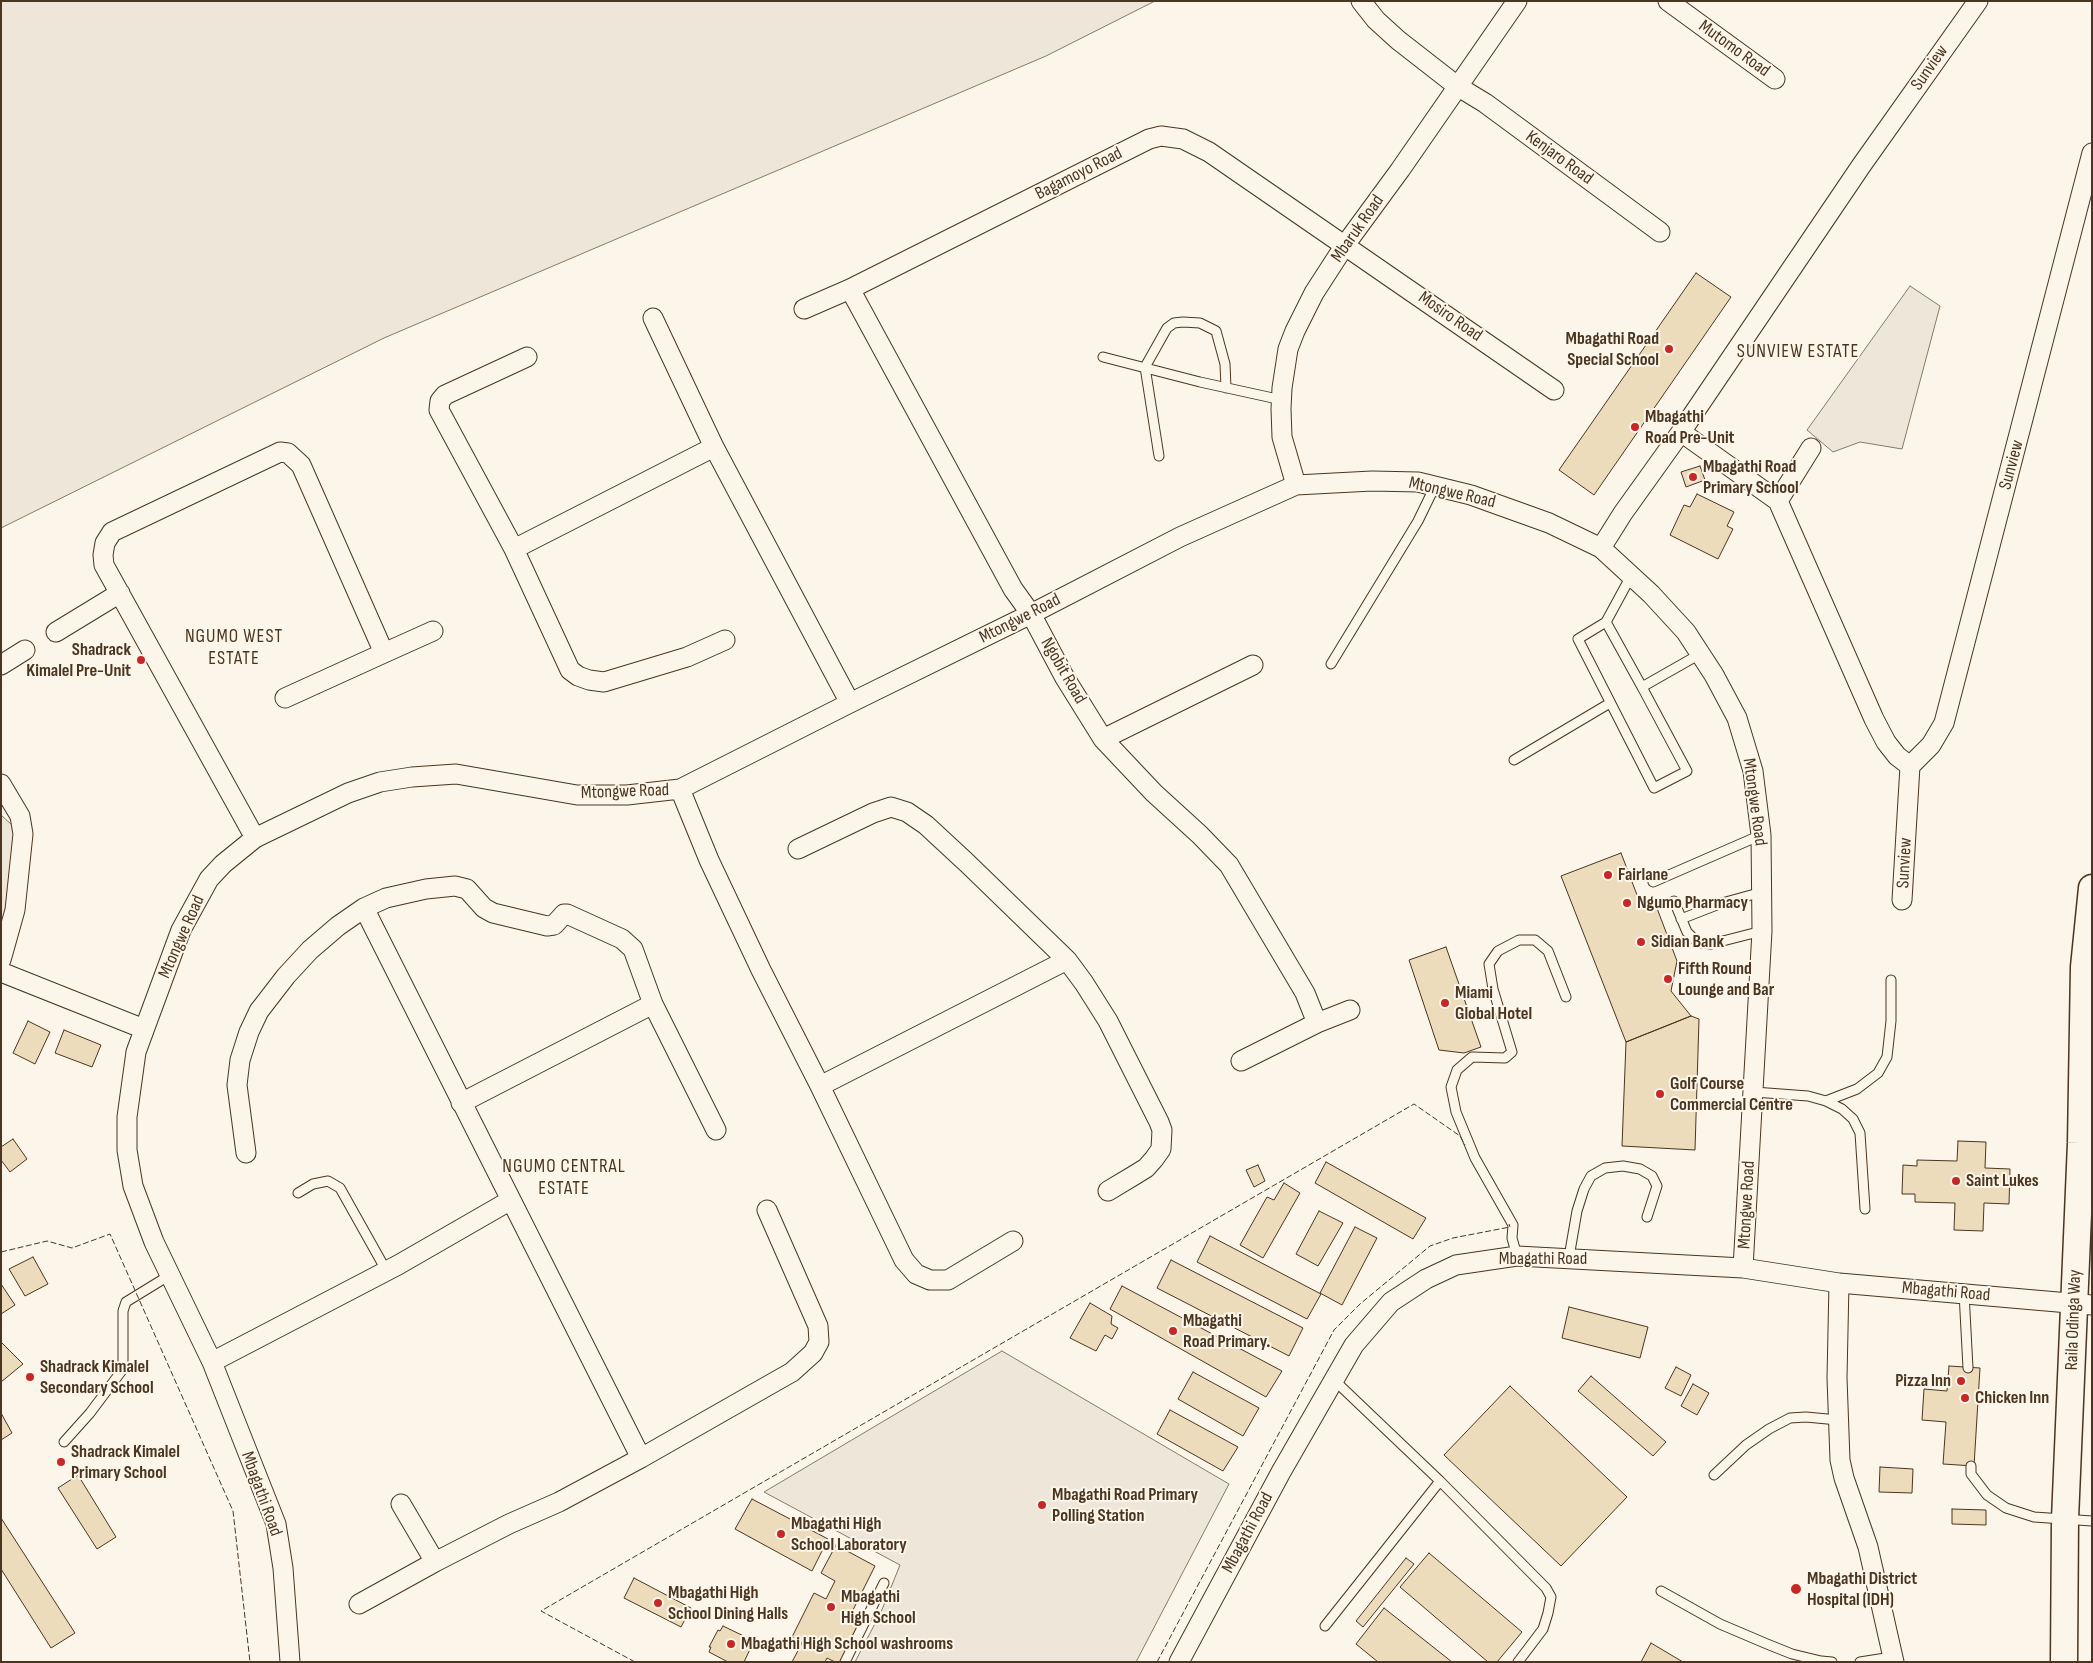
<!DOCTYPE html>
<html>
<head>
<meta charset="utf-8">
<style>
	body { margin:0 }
	#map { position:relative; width:2093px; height:1663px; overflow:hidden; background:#fbf6e9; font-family:"Sofia Sans Condensed",sans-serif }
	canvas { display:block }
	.frame { position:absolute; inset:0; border:2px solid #4a3520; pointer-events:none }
</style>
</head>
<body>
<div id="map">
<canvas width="2093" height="1663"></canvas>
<div class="frame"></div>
</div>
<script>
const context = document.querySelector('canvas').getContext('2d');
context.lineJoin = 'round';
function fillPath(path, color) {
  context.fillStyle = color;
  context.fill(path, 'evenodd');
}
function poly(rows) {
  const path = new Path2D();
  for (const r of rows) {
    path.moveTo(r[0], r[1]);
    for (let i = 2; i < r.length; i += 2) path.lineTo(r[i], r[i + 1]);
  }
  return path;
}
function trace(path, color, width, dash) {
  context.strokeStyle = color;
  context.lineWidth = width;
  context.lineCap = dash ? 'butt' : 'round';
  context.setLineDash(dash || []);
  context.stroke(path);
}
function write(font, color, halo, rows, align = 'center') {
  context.font = font + ' "Sofia Sans Condensed",sans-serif';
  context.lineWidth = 4;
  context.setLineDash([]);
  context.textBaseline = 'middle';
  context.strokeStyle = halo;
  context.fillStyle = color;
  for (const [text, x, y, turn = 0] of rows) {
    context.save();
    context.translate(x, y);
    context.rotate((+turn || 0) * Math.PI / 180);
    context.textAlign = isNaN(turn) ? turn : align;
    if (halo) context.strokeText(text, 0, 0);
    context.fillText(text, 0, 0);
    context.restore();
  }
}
const green = poly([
	[1,1,1155,1,1046,56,384,338,1,528,1,1],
	[1910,286,1940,306,1902,449,1860,442,1833,452,1807,430,1910,286],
	[1,815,22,834,1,954,1,815],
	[1002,1351,1229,1484,1136,1662,855,1662,881,1612,900,1565,764,1492,1002,1351]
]);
fillPath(green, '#ede6d9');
trace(green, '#887966', 1);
const building = poly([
	[1696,273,1731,297,1594,495,1559,470,1696,273],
	[1700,466,1705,480,1686,487,1681,472,1700,466],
	[1697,494,1734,512,1727,526,1733,529,1718,559,1670,535,1684,505,1690,507,1697,494],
	[1621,853,1642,908,1655,903,1677,961,1671,991,1691,1016,1626,1042,1561,876,1621,853],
	[1446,947,1481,1047,1464,1053,1439,1050,1409,960,1446,947],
	[1691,1016,1699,1019,1695,1150,1622,1146,1626,1042,1691,1016],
	[28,1021,50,1032,35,1064,13,1053,28,1021],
	[64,1030,101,1045,92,1067,55,1053,64,1030],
	[13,1139,27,1159,10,1172,1,1160,1,1147,13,1139],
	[1958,1141,1986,1142,1985,1168,2010,1169,2009,1204,1984,1203,1983,1231,1954,1230,1955,1203,1915,1202,1915,1194,1902,1194,1903,1165,1917,1166,1917,1160,1957,1161,1958,1141],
	[1326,1162,1426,1218,1413,1239,1315,1183,1326,1162],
	[1258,1165,1265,1181,1254,1187,1246,1170,1258,1165],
	[1284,1183,1300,1193,1263,1258,1240,1245,1267,1197,1274,1200,1284,1183],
	[1319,1211,1343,1223,1318,1266,1296,1254,1319,1211],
	[1355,1227,1377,1238,1342,1305,1320,1293,1355,1227],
	[1210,1236,1321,1294,1307,1319,1197,1262,1210,1236],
	[33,1257,48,1284,25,1296,9,1269,33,1257],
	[1171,1260,1303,1328,1289,1356,1157,1288,1171,1260],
	[1,1284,15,1305,1,1314,1,1284],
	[1122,1286,1282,1371,1266,1397,1110,1309,1122,1286],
	[1090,1303,1112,1316,1111,1324,1118,1328,1112,1339,1105,1335,1096,1351,1070,1338,1090,1303],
	[1569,1307,1648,1327,1640,1358,1562,1338,1569,1307],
	[1,1342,23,1364,1,1382,1,1342],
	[1949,1366,1980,1368,1974,1466,1943,1464,1946,1422,1922,1420,1924,1389,1947,1391,1949,1366],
	[1676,1367,1691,1375,1681,1396,1665,1388,1676,1367],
	[1193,1372,1259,1408,1243,1436,1178,1399,1193,1372],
	[1591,1376,1666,1442,1653,1456,1578,1391,1591,1376],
	[1693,1384,1709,1393,1697,1415,1681,1406,1693,1384],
	[1510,1386,1627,1497,1561,1566,1444,1455,1510,1386],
	[1170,1410,1238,1447,1223,1471,1157,1434,1170,1410],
	[1,1413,12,1433,1,1440,1,1413],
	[1880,1467,1913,1469,1912,1493,1879,1492,1880,1467],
	[78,1475,116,1537,97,1549,58,1488,78,1475],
	[752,1499,828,1539,812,1571,735,1529,752,1499],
	[1952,1509,1986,1510,1986,1525,1952,1524,1952,1509],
	[1,1518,75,1633,51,1648,1,1569,1,1518],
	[836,1545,875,1566,851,1614,861,1619,842,1662,835,1662,827,1658,825,1662,792,1662,802,1643,792,1637,814,1593,826,1599,835,1581,821,1573,836,1545],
	[1429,1553,1522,1632,1497,1662,1488,1662,1400,1587,1429,1553],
	[1406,1558,1414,1564,1363,1627,1356,1621,1406,1558],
	[634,1578,691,1608,681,1627,624,1598,634,1578],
	[1384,1608,1452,1662,1378,1662,1356,1644,1384,1608],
	[723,1626,754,1641,744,1662,728,1662,709,1652,711,1647,709,1647,718,1630,720,1631,723,1626],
	[1651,1643,1683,1662,1641,1662,1651,1643]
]);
fillPath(building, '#ecdcbc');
trace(building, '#4a3520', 1);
const service = poly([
	[1103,357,1200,382,1282,400],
	[1159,456,1145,367,1167,328,1174,323,1183,322,1200,323,1216,331,1225,364,1226,388],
	[1606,622,1631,576],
	[1331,664,1418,521,1435,486],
	[1642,687,1606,622,1578,639,1654,788,1687,771,1642,687,1700,654],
	[1514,760,1610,703],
	[1653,882,1761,835],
	[1674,901,1687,932,1694,939,1702,943,1711,944,1762,931],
	[1681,919,1722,903,1762,892],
	[1754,1092,1808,1096,1826,1101,1842,1109,1853,1119,1860,1133,1865,1209],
	[1826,1101,1857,1089,1878,1073,1887,1057,1891,1021,1891,980],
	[298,1193,313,1184,328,1181,340,1188,386,1270],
	[1517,1256,1512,1238,1513,1225,1475,1158,1456,1112,1451,1087,1457,1070,1472,1057,1505,1058,1512,1052,1493,989,1489,964,1498,951,1519,940,1535,940,1548,951,1566,997],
	[1569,1257,1577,1211,1584,1189,1591,1176,1605,1168,1623,1166,1640,1169,1652,1176,1657,1186,1647,1217],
	[1964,1293,1968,1368],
	[1333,1379,1440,1481,1546,1588,1551,1597,1548,1613,1543,1629,1518,1662],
	[64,1442,90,1413,123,1369,123,1311,126,1302,170,1275],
	[1971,1466,1971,1474,1987,1495,2006,1508,2034,1517,2092,1521],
	[1714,1475,1746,1445,1769,1429,1790,1418,1806,1417,1838,1420],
	[1661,1591,1720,1624,1767,1644,1792,1654,1821,1661,1832,1662],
	[1325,1626,1440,1481],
	[845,1662,884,1583],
	[1860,1662,1892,1657]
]);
const minor = poly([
	[1361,1,1376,20,1398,40,1457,86,1485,103,1660,232],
	[1668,1,1775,79],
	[850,289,1013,589,1031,614,1065,678,1103,739,1154,793,1200,835,1229,865,1305,993,1317,1023],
	[804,309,850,289,1149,139,1161,136,1183,139,1209,152,1554,390],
	[653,318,714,447,850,703],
	[527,357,445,395,440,401,439,410,514,549,570,670,578,676,589,680,604,682,687,657,725,640],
	[1681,432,1778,501,1874,719,1886,742,1897,756,1910,766,1931,745,1944,723,2092,153],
	[1296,485,1282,437,1281,409,1282,388,1288,349,1295,331,1314,293,1345,245,1400,170,1517,1],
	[1778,501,1811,448],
	[1601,548,1623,513,1681,432,1861,166,1978,1],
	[514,549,714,447],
	[56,632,120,593],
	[384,653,433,631],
	[1,665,25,650],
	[1103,739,1253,665],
	[1,784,20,816,23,834,15,910,1,960],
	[680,789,709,860,761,970,820,1086,904,1260,916,1274,930,1280,948,1280,1013,1241],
	[255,838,104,565,103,555,105,543,112,532,280,452,288,453,301,465,384,653,285,698],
	[798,849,873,813,891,807,907,812,926,825,967,863,1067,960,1084,983,1108,1021,1159,1122,1162,1130,1161,1149,1154,1159,1146,1168,1133,1176,1108,1191],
	[1902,900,1910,766],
	[364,908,641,1458],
	[1,972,144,1029],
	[1241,1061,1317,1023,1350,1010],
	[820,1086,1067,960],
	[461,1103,653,1004],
	[246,1153,237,1085,240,1060,249,1032,259,1011,286,976,310,950,338,926,364,908,386,898,426,889,455,886,467,889,484,908,493,913,547,926,554,925,564,914,567,914,622,939,633,949,653,1004,716,1130],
	[1839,1283,1837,1378,1840,1460,1844,1478,1868,1547,1894,1662],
	[212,1362,398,1265,511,1200],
	[401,1504,435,1562],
	[359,1604,435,1562,509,1524,559,1502,641,1458,792,1372,813,1353,819,1342,818,1326,767,1210],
	[290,1662,283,1568,276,1524,212,1362,154,1242,133,1186,127,1150,127,1117,136,1052,181,930,209,879,223,864,255,838,348,793,380,782,412,777,456,774,577,795,627,795,680,789,850,703,1031,614,1180,537,1296,485,1372,481,1418,482,1471,495,1549,523,1601,548,1651,594,1686,632,1714,675,1737,718,1753,771,1761,835,1762,931,1743,1268],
	[1179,1662,1281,1472,1354,1345,1391,1302,1426,1279,1456,1265,1517,1256,1743,1268,1839,1283,2092,1305]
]);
const secondary = poly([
	[2064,1662,2065,1519,2081,1143,2084,967,2092,888]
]);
trace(service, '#4a3520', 11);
trace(minor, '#4a3520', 21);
trace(secondary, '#4a3520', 29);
trace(service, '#fbf6e9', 9);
trace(minor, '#fbf6e9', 19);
trace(secondary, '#fbf6e9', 26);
trace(poly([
	[1,1252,47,1241,72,1248,110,1234,233,1511,250,1662],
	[635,1662,541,1611,1414,1104,1460,1136,1465,1145],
	[1157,1662,1334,1330,1360,1304,1430,1246,1453,1238,1510,1227,1509,1224]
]), '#4a3520', 1, [6, 2.5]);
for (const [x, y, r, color] of [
	[1669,349,5,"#c62828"],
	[1635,427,5,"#c62828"],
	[1693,477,5,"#c62828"],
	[141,660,5,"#c62828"],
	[1608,875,5,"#c62828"],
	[1627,903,5,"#c62828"],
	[1641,942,5,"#c62828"],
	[1668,979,5,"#c62828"],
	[1445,1003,5,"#c62828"],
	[1660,1094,5,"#c62828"],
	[1956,1181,5,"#c62828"],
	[1173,1331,5,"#c62828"],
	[30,1377,5,"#c62828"],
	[1961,1381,5,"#c62828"],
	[1965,1398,5,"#c62828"],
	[61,1462,5,"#c62828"],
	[1042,1505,5,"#c62828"],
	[781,1534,5,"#c62828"],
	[1796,1589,6,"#c62828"],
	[658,1603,5,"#c62828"],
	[831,1607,5,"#c62828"],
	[731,1644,5,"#c62828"]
]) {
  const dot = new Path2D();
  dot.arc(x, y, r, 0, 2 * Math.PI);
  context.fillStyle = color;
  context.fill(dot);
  trace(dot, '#fbf6e9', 2);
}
write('18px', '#4a3520', '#fbf6e9', [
	["Mutomo Road",1734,49,36],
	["Sunview",1930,68,-55],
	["Kenjaro Road",1559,158,36],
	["Bagamoyo Road",1079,174,-27],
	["Mbaruk Road",1358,229,-55],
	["Mosiro Road",1450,317,35],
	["Sunview",2012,465,-75],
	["Mtongwe Road",1452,493,13],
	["Mtongwe Road",1020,619,-27],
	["Ngobit Road",1063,671,60],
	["Mtongwe Road",625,792,-2],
	["Mtongwe Road",1754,802,82],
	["Sunview",1905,863,-87],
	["Mtongwe Road",182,937,-66],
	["Mtongwe Road",1747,1205,-87],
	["Mbagathi Road",1543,1259],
	["Mbagathi Road",1946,1292,5],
	["Raila Odinga Way",2074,1320,-88],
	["Mbagathi Road",261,1494,70],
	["Mbagathi Road",1248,1533,-62]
]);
write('bold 18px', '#4a3520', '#fbf6e9', [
	["Mbagathi Road",1659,339,"right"],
	["Special School",1659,360,"right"],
	["Mbagathi",1645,417],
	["Road Pre-Unit",1645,438],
	["Mbagathi Road",1703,467],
	["Primary School",1703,488],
	["Shadrack",131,650,"right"],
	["Kimalel Pre-Unit",131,671,"right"],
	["Fairlane",1618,875],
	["Ngumo Pharmacy",1637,903],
	["Sidian Bank",1651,942],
	["Fifth Round",1678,969],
	["Lounge and Bar",1678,990],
	["Miami",1455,993],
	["Global Hotel",1455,1014],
	["Golf Course",1670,1084],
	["Commercial Centre",1670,1105],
	["Saint Lukes",1966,1181],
	["Mbagathi",1183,1321],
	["Road Primary.",1183,1342],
	["Shadrack Kimalel",40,1367],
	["Secondary School",40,1388],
	["Pizza Inn",1951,1381,"right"],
	["Chicken Inn",1975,1398],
	["Shadrack Kimalel",71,1452],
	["Primary School",71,1473],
	["Mbagathi Road Primary",1052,1495],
	["Polling Station",1052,1516],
	["Mbagathi High",791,1524],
	["School Laboratory",791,1545],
	["Mbagathi District",1807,1579],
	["Hospital (IDH)",1807,1600],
	["Mbagathi High",668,1593],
	["School Dining Halls",668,1614],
	["Mbagathi",841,1597],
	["High School",841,1618],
	["Mbagathi High School washrooms",741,1644]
], 'left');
context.letterSpacing = '1px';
write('19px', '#4a3520', '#fbf6e9', [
	["SUNVIEW ESTATE",1798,352],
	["NGUMO WEST",234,637],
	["ESTATE",234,659],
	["NGUMO CENTRAL",564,1167],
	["ESTATE",564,1189]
]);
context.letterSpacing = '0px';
</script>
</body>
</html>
